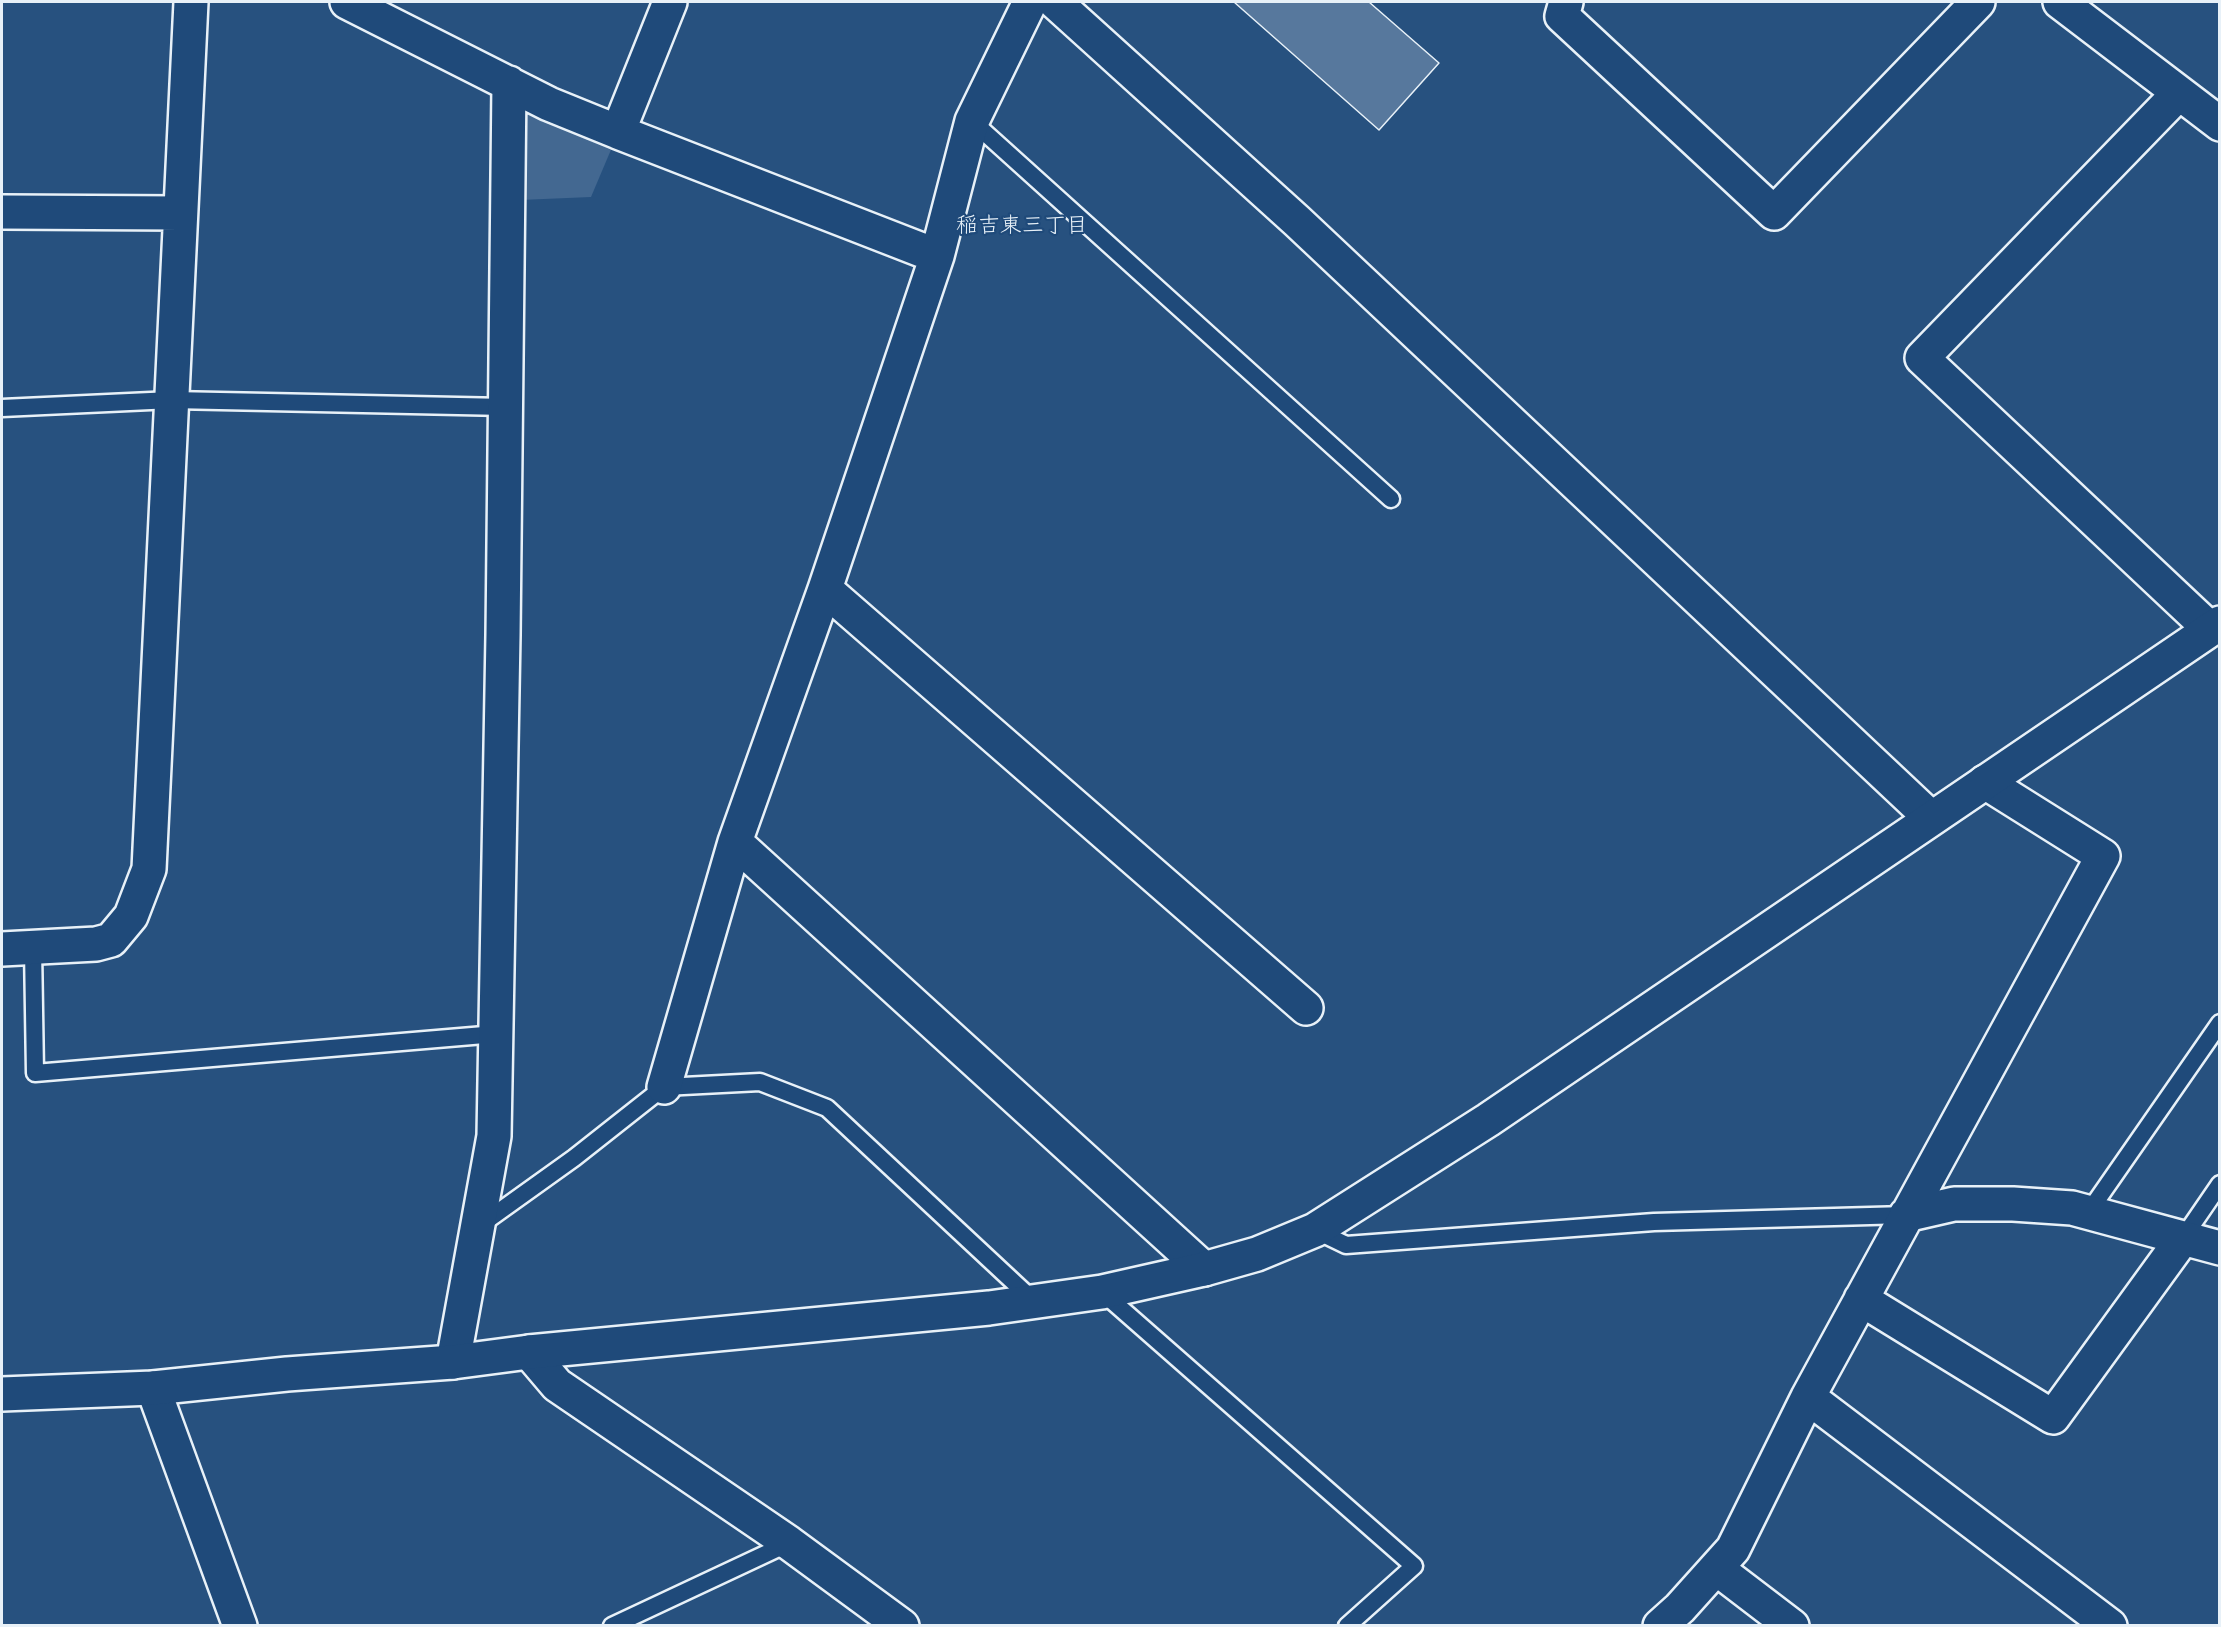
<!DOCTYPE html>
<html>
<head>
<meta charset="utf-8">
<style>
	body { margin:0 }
	#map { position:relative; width:2221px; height:1627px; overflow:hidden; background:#27517f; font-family:"Indie Flower",sans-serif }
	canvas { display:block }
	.frame { position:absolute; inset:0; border:3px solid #e8f1f8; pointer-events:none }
</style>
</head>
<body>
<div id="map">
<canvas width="2221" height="1627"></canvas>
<div class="frame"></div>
</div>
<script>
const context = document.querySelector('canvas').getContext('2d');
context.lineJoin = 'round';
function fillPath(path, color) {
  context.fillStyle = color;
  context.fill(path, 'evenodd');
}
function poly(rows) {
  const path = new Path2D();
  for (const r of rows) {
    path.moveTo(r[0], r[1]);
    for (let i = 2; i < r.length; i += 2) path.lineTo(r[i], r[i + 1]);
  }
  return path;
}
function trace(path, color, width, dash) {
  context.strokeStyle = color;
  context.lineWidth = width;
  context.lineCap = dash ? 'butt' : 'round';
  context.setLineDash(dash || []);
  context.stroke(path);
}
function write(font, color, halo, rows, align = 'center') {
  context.font = font + ' "Indie Flower","Klee One",sans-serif';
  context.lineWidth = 4.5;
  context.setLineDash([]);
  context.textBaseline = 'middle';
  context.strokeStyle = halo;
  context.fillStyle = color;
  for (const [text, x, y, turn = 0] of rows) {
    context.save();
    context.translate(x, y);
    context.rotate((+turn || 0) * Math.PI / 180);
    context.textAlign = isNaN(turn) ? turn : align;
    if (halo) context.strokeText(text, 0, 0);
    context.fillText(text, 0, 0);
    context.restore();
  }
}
fillPath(poly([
	[517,95,613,145,591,197,520,200]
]), '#436891');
const building = poly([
	[1234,2,1369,2,1439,63,1379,130,1234,2]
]);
fillPath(building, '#57789d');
trace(building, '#e8f1f8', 1.5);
const lane = poly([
	[972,121,1391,499],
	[2,408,172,400,506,407],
	[33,948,35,1073,496,1034],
	[2088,1213,2220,1023],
	[479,1226,574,1158,664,1087,760,1082,827,1108,1035,1302],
	[1315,1230,1346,1245,1654,1222,1906,1215],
	[2183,1238,2220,1184],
	[1102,1292,1414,1566,1347,1626],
	[612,1626,789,1543]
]);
const street = poly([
	[347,2,549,104,618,132,670,2],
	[1055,2,1297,221,1931,818],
	[1566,2,1562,16,1774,213,1978,2],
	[2060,2,2220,124],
	[2179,93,1922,358,2210,629],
	[618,132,937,256],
	[2,212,180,213],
	[825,589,1306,1008],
	[735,842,1204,1269],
	[2,949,96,944,111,940,131,916,149,869,191,2],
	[664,1087,735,842,825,589,937,256,972,121,1030,2],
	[1906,1215,1954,1204,2013,1204,2072,1208,2220,1248],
	[1861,1299,2053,1417,2183,1238],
	[529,1352,557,1385,789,1543,902,1626],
	[453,1362,494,1136,503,635,509,83],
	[153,1388,240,1626],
	[1808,1397,2110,1626],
	[1716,1568,1792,1626],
	[1660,1626,1680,1608,1733,1549,1808,1397,2103,856,1985,782]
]);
const secondary = poly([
	[2,1394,153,1388,287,1374,453,1362,529,1352,989,1308,1102,1292,1204,1269,1257,1254,1315,1230,1488,1120,2220,623]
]);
trace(lane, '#e8f1f8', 21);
trace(street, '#e8f1f8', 38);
trace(secondary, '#e8f1f8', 38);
trace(lane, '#1f4a7a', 16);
trace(street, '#1f4a7a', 33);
trace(secondary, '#1f4a7a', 33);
write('22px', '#e8f1f8', '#1f4a7a', [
	["稲吉東三丁目",1022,228]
]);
</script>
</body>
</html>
